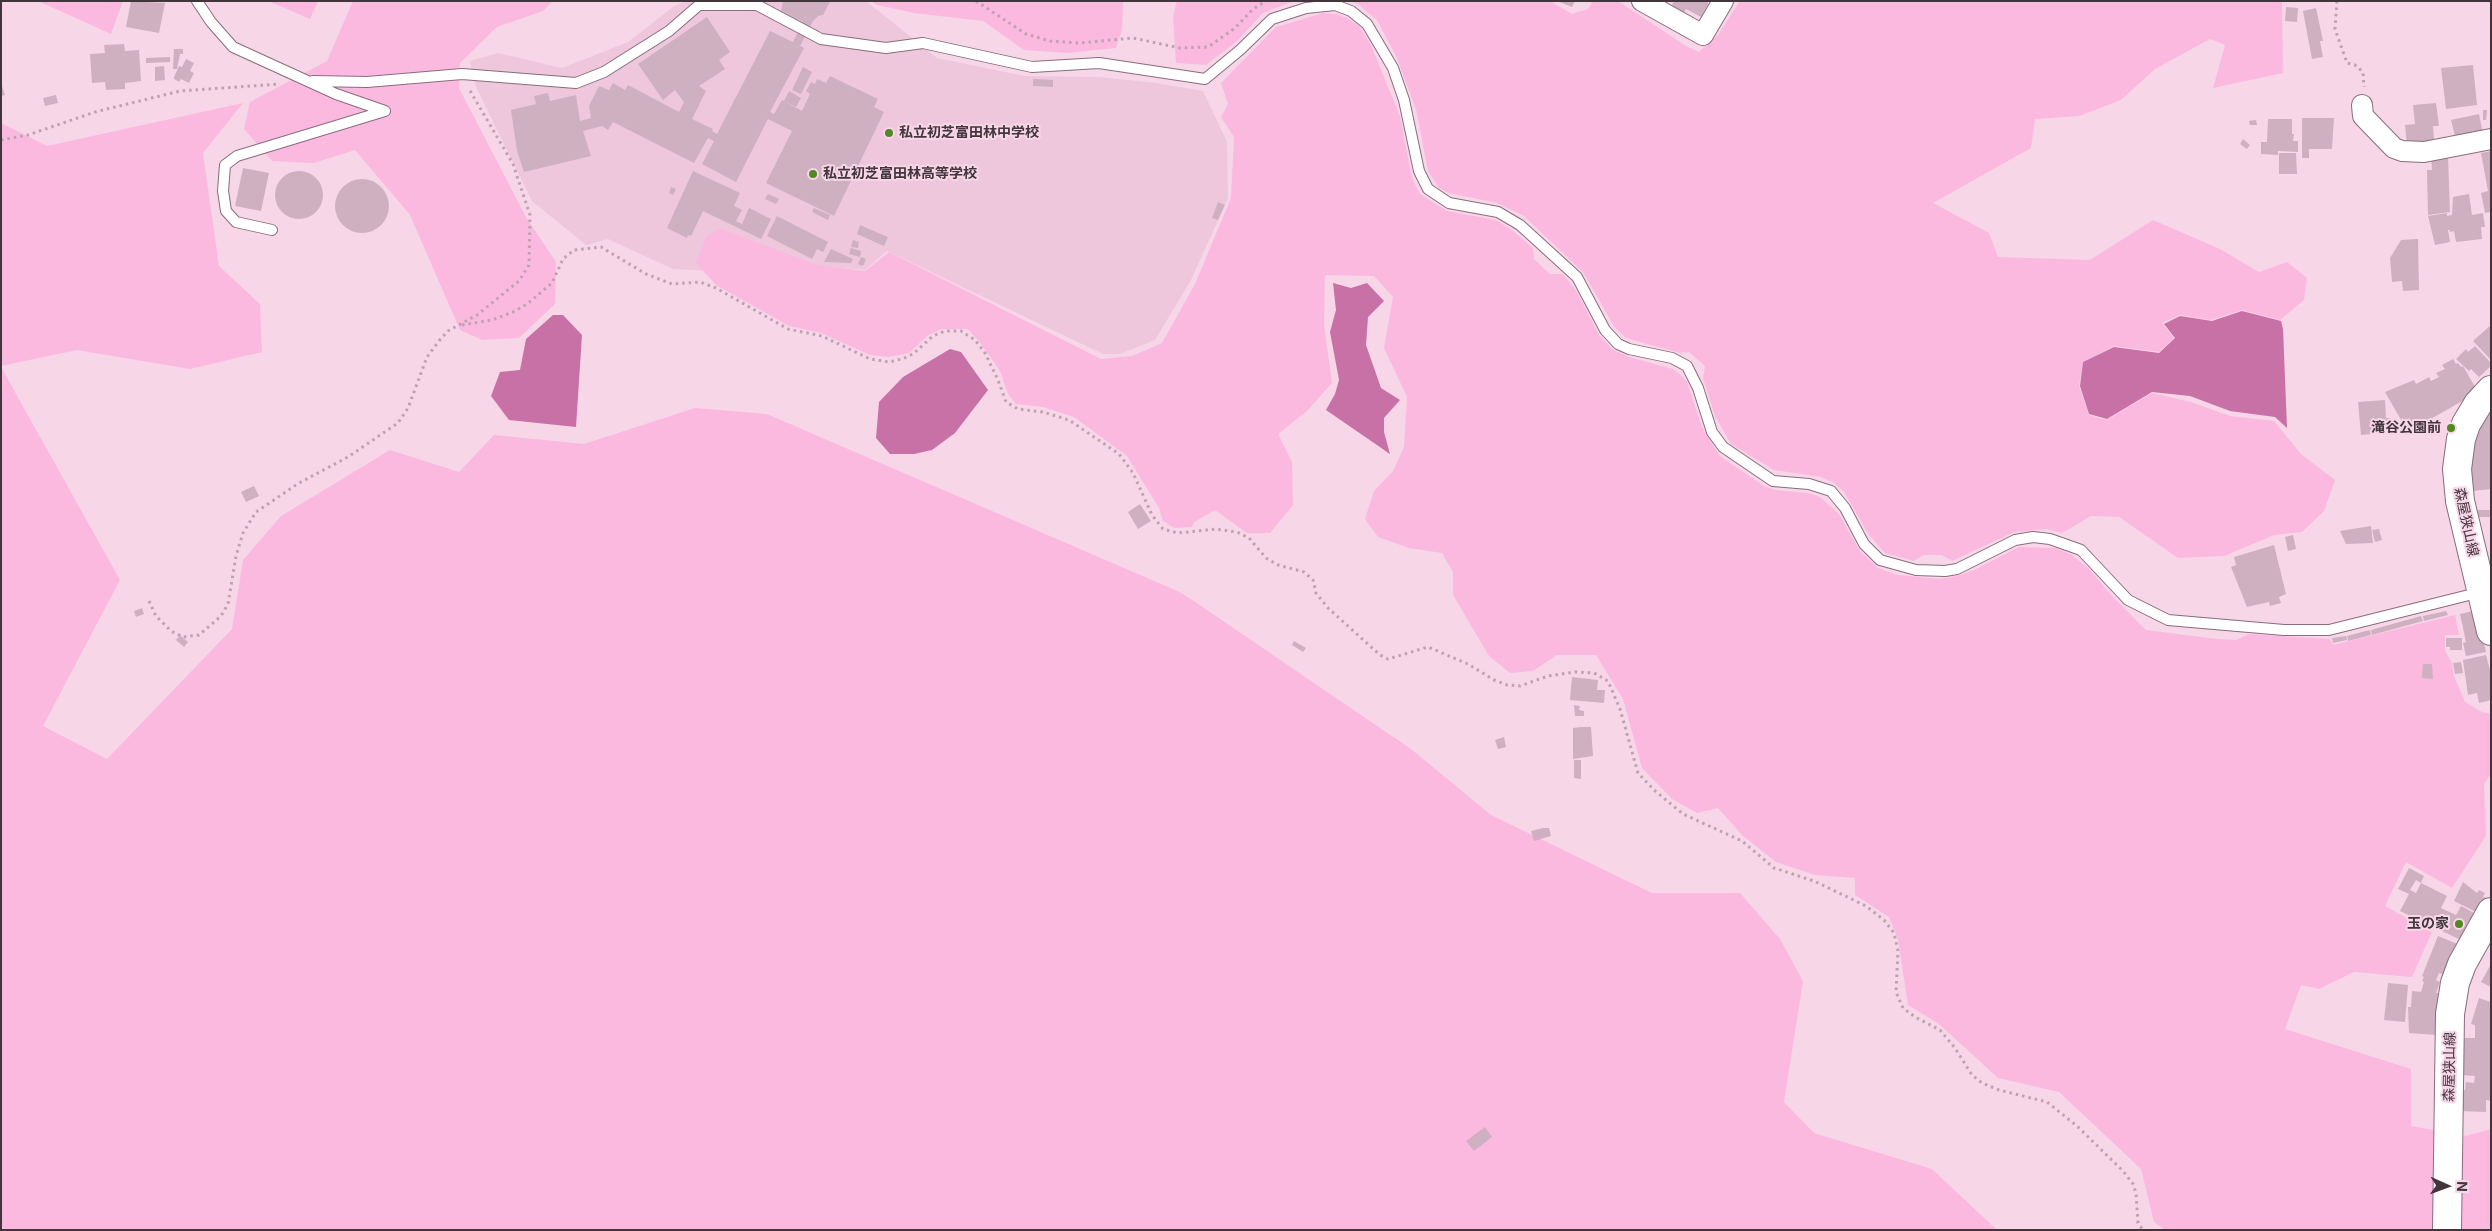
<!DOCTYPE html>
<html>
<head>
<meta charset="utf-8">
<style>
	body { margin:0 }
	#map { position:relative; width:2492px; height:1231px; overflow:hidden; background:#f7d6e8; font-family:Inter,sans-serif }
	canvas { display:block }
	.frame { position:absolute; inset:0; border:2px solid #42353c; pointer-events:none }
	.north { position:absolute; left:2422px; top:1161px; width:50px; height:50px; -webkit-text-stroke:4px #f7d6e8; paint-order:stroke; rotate:92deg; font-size:14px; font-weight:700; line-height:20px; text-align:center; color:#42353c }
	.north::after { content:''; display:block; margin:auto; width:18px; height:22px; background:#42353c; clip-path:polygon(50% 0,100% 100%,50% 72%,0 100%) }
</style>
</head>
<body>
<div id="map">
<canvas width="2492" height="1231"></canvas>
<div class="frame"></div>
<div class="north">N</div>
</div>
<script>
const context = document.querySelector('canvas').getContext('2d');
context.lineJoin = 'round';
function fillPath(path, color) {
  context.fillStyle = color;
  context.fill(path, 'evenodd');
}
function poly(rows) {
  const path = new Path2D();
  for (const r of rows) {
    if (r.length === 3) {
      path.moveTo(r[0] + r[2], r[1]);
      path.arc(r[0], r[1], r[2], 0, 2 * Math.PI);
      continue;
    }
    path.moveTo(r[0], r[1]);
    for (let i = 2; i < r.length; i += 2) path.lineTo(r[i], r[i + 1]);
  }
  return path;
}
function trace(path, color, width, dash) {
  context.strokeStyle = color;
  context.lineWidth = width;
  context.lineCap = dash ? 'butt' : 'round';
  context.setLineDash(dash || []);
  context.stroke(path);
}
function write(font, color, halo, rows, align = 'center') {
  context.font = font + ' Inter,"Noto Sans JP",sans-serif';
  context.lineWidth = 4;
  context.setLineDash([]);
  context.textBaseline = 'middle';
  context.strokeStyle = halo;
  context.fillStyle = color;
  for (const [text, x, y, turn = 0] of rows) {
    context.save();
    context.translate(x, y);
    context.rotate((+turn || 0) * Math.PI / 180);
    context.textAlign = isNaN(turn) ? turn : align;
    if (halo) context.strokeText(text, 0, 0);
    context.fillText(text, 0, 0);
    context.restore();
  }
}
fillPath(poly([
	[685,1,866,1,937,58,1024,76,1099,77,1156,83,1203,91,1227,142,1228,198,1191,280,1155,340,1120,354,1103,354,887,251,865,270,805,265,710,271,673,269,608,239,586,245,532,201,476,87,470,61,498,53,562,68,628,42,673,7]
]), '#eec7dd');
fillPath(poly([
	[38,1,123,1,111,34],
	[268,1,318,1,310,19],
	[353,1,553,1,543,11,497,27,460,63,459,88,526,217,556,262,555,304,519,338,482,340,460,330,410,215,355,150,314,163,272,161,244,129,250,102,327,61],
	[871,1,1123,1,1122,30,1116,48,1068,53,1024,50,983,21,914,13,877,5],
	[1177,1,1294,1,1263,13,1236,42,1206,65,1176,63,1173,16],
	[1351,1,1550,1,1572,14,1588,9,1593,1,1618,1,1686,46,1699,52,1718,35,1740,1,2282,1,2283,73,2213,88,2225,45,2210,39,2155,69,2121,100,2079,116,2035,119,2031,148,1933,203,1989,233,1998,257,2090,260,2153,220,2220,249,2259,272,2287,262,2307,278,2304,300,2280,320,2242,310,2211,320,2180,315,2162,323,2174,338,2159,352,2114,346,2083,362,2079,386,2089,415,2107,420,2152,393,2191,402,2230,416,2274,421,2301,454,2335,480,2324,511,2302,532,2274,535,2224,556,2178,558,2119,517,2091,516,2062,533,2046,529,2014,532,1952,561,1942,555,1924,555,1914,561,1885,553,1869,535,1844,492,1834,483,1821,477,1774,470,1731,444,1715,416,1703,378,1705,366,1689,352,1680,353,1626,338,1615,328,1583,272,1524,216,1497,203,1449,193,1439,188,1428,171,1416,109,1396,56,1377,20,1359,5],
	[1323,13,1336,14,1347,18,1359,26,1370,43,1400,116,1412,178,1420,194,1447,211,1496,220,1512,230,1533,248,1534,259,1550,274,1563,274,1577,292,1599,335,1612,349,1629,357,1673,369,1682,376,1687,382,1702,427,1720,456,1764,486,1775,490,1808,493,1820,497,1839,514,1860,551,1878,568,1898,575,1940,579,1957,576,1974,570,2019,547,2056,548,2072,555,2089,569,2113,597,2146,630,2217,639,2236,640,2249,634,2330,639,2333,645,2455,615,2459,635,2445,635,2445,651,2452,663,2454,676,2465,702,2482,712,2491,714,2491,774,2484,784,2486,836,2452,888,2406,862,2385,906,2432,932,2412,977,2354,972,2319,989,2301,985,2285,1029,2411,1069,2411,1126,2466,1136,2491,1129,2491,1230,2165,1230,2154,1222,2141,1169,2059,1092,1998,1078,1939,1024,1908,1005,1898,939,1889,917,1855,895,1855,878,1815,875,1776,862,1742,835,1718,808,1697,813,1672,799,1642,768,1623,699,1596,655,1557,655,1533,671,1510,673,1489,656,1453,595,1453,572,1442,553,1409,548,1378,537,1365,519,1374,491,1393,471,1404,447,1407,397,1384,348,1393,297,1374,276,1325,275,1324,325,1332,383,1307,411,1278,434,1292,462,1293,505,1270,533,1247,533,1215,510,1194,522,1192,527,1174,528,1163,521,1159,508,1127,456,1074,417,1043,407,1016,404,1008,394,1000,371,981,344,968,329,941,329,927,336,909,353,888,357,870,355,821,333,789,326,716,285,696,263,707,236,720,228,817,265,865,271,889,252,1101,359,1132,356,1162,343,1195,284,1231,198,1234,137,1221,117,1228,104,1221,83,1276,27],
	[243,103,203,153,219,266,260,304,262,352,190,369,77,350,1,366,1,123,47,146],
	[1,367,120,580,43,726,107,759,232,629,243,560,281,516,390,450,459,472,494,435,584,444,695,408,767,414,1182,593,1411,749,1491,815,1652,893,1740,893,1780,939,1803,981,1784,1102,1814,1133,1932,1169,1997,1230,1,1230]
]), '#fcb9e0');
fillPath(poly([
	[1333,283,1351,288,1367,283,1384,301,1368,317,1366,345,1381,388,1400,400,1384,418,1384,432,1390,454,1326,410,1335,394,1339,380,1330,332,1336,310],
	[2242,311,2281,321,2283,329,2287,428,2275,417,2230,411,2190,396,2152,392,2107,419,2089,414,2080,386,2083,362,2114,347,2159,353,2175,338,2164,324,2180,316,2212,321],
	[553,315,563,315,582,335,576,427,509,420,491,396,500,372,520,370,526,339],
	[950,349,961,352,988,390,955,433,932,450,914,454,890,454,876,438,879,402,903,377]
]), '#c871a7');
fillPath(poly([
	[131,1,165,3,159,33,126,27],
	[783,1,830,2,823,15,818,16,813,21,800,46,804,48,770,112,774,114,782,100,802,111,810,94,806,91,811,82,815,84,817,79,826,83,830,76,878,99,874,107,884,112,834,216,766,183,792,131,768,119,736,182,702,164,714,141,708,138,694,163,613,122,608,130,602,126,583,131,591,156,524,172,517,151,511,110,536,104,534,96,548,93,550,101,576,95,580,121,591,118,589,106,599,86,609,90,613,83,625,90,628,85,679,112,684,102,675,90,663,100,638,64,707,17,730,52,719,60,725,69,699,86,706,91,692,119,713,129,712,131,717,134,770,31,793,42,803,22,781,11],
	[1557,1,1575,1,1572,7],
	[1674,1,1708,1,1708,4,1701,17,1686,9,1683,14,1671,7],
	[2286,7,2298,8,2297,22,2285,21],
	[2316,8,2323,41,2320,41,2323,57,2312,59,2303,11],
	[124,44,125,51,139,50,141,81,125,83,125,89,106,90,105,82,92,83,90,54,105,53,104,45],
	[174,49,183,49,183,54,180,54,177,69,173,69],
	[170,57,170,62,146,63,146,58],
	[186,59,194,63,190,71,194,73,189,83,181,79,179,82,174,79,174,77,179,66,182,67],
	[2473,65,2477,105,2446,109,2441,68],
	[164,66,165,80,155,81,155,67],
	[803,67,812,72,801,94,792,90],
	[1033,79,1053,80,1053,87,1033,86],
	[1,83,5,95,1,96],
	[789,91,801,98,796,107,784,101],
	[56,95,58,103,45,106,43,98],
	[2436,103,2439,126,2433,126,2434,140,2430,140,2430,145,2407,147,2405,125,2415,124,2413,105],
	[2483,110,2487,110,2486,120,2483,120],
	[2479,114,2483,134,2456,140,2451,120],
	[2302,118,2334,118,2332,149,2309,149,2309,158,2302,158],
	[2268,119,2292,119,2292,134,2294,134,2293,141,2298,141,2298,152,2278,151,2278,155,2261,154,2261,142,2267,142],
	[2256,120,2257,125,2250,125,2249,121],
	[2243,139,2250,145,2247,149,2240,144],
	[2491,151,2491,212,2485,213,2481,193,2488,191,2481,153],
	[2279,153,2296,153,2297,174,2279,174],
	[2431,156,2448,156,2450,212,2428,215,2427,170,2432,170],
	[243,168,269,173,261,211,235,206],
	[693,171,740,193,734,206,742,210,736,221,742,224,749,208,771,219,761,239,703,211,691,236,688,235,687,238,667,228],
	[299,195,24],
	[362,206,27],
	[671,187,676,189,673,195,669,193],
	[768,194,779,199,776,204,765,199],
	[2469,194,2472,215,2483,213,2485,227,2481,227,2482,239,2456,242,2454,231,2450,232,2450,230,2448,230,2450,242,2435,245,2428,216,2447,213,2447,216,2452,215,2453,197],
	[1218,202,1225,205,1218,220,1212,218],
	[814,208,830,215,828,220,812,212],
	[777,216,828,242,823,252,817,249,812,259,767,236],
	[860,225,888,237,884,246,857,234],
	[2418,239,2419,290,2403,291,2402,281,2392,282,2390,258,2401,240],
	[853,240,859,242,858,248,851,247],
	[851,248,861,251,860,257,849,254],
	[831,249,853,259,851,263,824,262],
	[861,257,866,259,863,266,858,264],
	[2491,325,2491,360,2473,341],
	[2475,346,2491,363,2491,366,2479,377,2471,369,2469,371,2456,359,2466,349,2468,352],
	[2453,359,2456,364,2458,363,2461,367,2463,366,2478,392,2408,432,2385,392,2414,380,2416,384,2429,377,2431,381,2439,377,2436,373,2445,369,2442,365],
	[2385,400,2386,418,2390,418,2391,432,2361,435,2358,402],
	[2491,410,2491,489,2472,491,2470,454,2478,429],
	[254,486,259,496,246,502,241,492],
	[1140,504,1151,521,1138,529,1128,512],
	[2476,510,2491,510,2491,517,2476,517],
	[2371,526,2373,543,2346,544,2340,531],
	[2379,529,2382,540,2375,542,2372,530],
	[2293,535,2296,549,2288,551,2285,537],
	[2274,545,2286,594,2279,597,2281,603,2270,606,2269,602,2247,607,2231,567,2236,565,2234,557],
	[142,608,144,614,136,617,134,611],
	[2477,610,2486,652,2466,656,2463,643,2466,642,2460,614],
	[2446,611,2448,615,2424,621,2423,616],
	[2421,616,2423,621,2372,635,2371,630],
	[2370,630,2371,635,2348,641,2347,636],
	[180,635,188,642,184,647,176,640],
	[2346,636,2347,640,2333,643,2332,638],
	[2446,638,2462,638,2462,650,2450,650,2450,647,2446,647],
	[1294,641,1306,648,1303,652,1292,645],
	[2486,655,2491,674,2491,700,2479,703,2477,693,2468,695,2463,660],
	[2461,662,2463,673,2455,674,2453,663],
	[2423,664,2432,664,2433,679,2422,678],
	[1572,677,1598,680,1597,690,1605,690,1604,703,1570,700],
	[1574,705,1580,706,1579,710,1584,711,1584,716,1575,716],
	[1581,727,1591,727,1593,756,1573,759,1573,728],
	[1504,737,1506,747,1498,749,1495,740],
	[1574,760,1581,760,1581,779,1574,778],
	[1543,828,1549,828,1551,836,1534,841,1531,831],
	[2409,868,2424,876,2421,883,2416,880,2410,890,2416,893,2421,883,2447,896,2441,908,2456,915,2461,906,2476,914,2463,941,2400,911,2409,894,2398,889],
	[2463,882,2477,893,2479,890,2485,893,2483,897,2486,898,2478,913,2454,901],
	[2438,936,2460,945,2447,976,2439,973,2436,980,2440,982,2436,993,2439,993,2436,1035,2409,1033,2408,1007,2411,1007,2412,991,2421,992,2424,982,2422,981,2424,977,2422,976],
	[2491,964,2491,987,2481,982],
	[2388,983,2408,985,2405,1022,2384,1020],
	[2479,998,2491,1002,2491,1101,2486,1100,2486,1112,2460,1111,2461,1090,2465,1090,2466,1082,2474,1083,2475,1076,2462,1075,2463,1038,2475,1038,2475,1025,2471,1024],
	[1485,1127,1492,1137,1474,1151,1466,1141]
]), '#cfb0c1');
const service = poly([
	[197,1,211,22,233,47,336,94,385,111,237,156,225,165,223,191,226,211,236,222,272,230],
	[313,81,367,82,462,74,576,83,604,72,669,31,699,5,757,5,821,39,886,48,923,43,1032,67,1099,63,1205,79,1240,50,1272,19,1306,8,1335,5,1351,11,1367,24,1393,68,1404,100,1419,171,1428,189,1449,203,1498,212,1520,225,1577,277,1605,330,1618,344,1629,349,1672,358,1687,366,1698,388,1712,432,1723,447,1773,481,1809,484,1831,491,1845,508,1864,544,1880,560,1916,570,1945,571,1957,569,2015,540,2033,537,2050,539,2081,550,2128,600,2168,620,2284,630,2329,630,2481,592]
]);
const minor = poly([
	[1642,1,1703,35,1723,1],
	[2362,105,2363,116,2394,148,2402,151,2424,152,2491,139]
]);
const secondary = poly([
	[2491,390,2478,404,2466,424,2461,439,2457,469,2460,501,2491,631],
	[2447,1230,2450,1014,2455,983,2462,964,2491,912]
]);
trace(service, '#896c7d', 12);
trace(minor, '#896c7d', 22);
trace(secondary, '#896c7d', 30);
trace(poly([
	[976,1,1026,34,1050,41,1079,43,1133,38,1180,48,1208,47,1235,28,1253,9,1266,1],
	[2337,1,2335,29,2347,63,2355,65,2363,72,2364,87],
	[1,140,28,135,95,112,180,91,280,84],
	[462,325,492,320,513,312,527,304,552,283,563,259,574,250,601,247,646,274,672,284,700,282,716,288,788,329,822,336,870,359,889,362,902,359,913,354,933,336,945,331,961,331,975,340,985,353,998,380,1006,402,1018,409,1043,412,1069,420,1119,454,1133,473,1152,515,1163,529,1178,533,1216,529,1237,532,1249,538,1266,558,1278,565,1304,572,1313,580,1316,593,1328,608,1380,655,1388,659,1428,647,1468,664,1494,680,1507,685,1520,686,1548,676,1575,672,1594,673,1608,681,1620,709,1638,773,1654,790,1683,814,1742,841,1774,868,1814,881,1866,906,1884,920,1894,933,1898,951,1896,992,1903,1008,1915,1017,1940,1030,1955,1048,1972,1075,1982,1083,1999,1090,2047,1102,2077,1126,2123,1171,2133,1184,2136,1193,2138,1223,2143,1230],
	[149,601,156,616,171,631,183,637,199,635,221,616,228,604,236,556,243,533,256,512,299,483,348,457,398,423,408,408,427,357,438,342,448,331,477,315,519,281,529,265,530,215,513,164,469,89]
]), '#bda2b1', 3, [2.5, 4]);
trace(service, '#fff', 10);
trace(minor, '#fff', 20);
trace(secondary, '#fff', 28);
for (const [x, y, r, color] of [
	[889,133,5,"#528821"],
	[813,174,5,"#528821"],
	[2451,428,5,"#528821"],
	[2459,924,5,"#528821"]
]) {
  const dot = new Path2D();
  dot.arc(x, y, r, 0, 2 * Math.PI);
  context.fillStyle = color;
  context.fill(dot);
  trace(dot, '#f7d6e8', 2);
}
write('bold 14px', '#42353c', '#f7d6e8', [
	["私立初芝富田林中学校",899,133],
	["私立初芝富田林高等学校",823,174],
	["滝谷公園前",2441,428,"right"],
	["玉の家",2449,924,"right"]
], 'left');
write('14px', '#42353c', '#f7d6e8', [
	["森屋狭山線",2466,522,78],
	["森屋狭山線",2450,1067,-89]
]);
</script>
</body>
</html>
